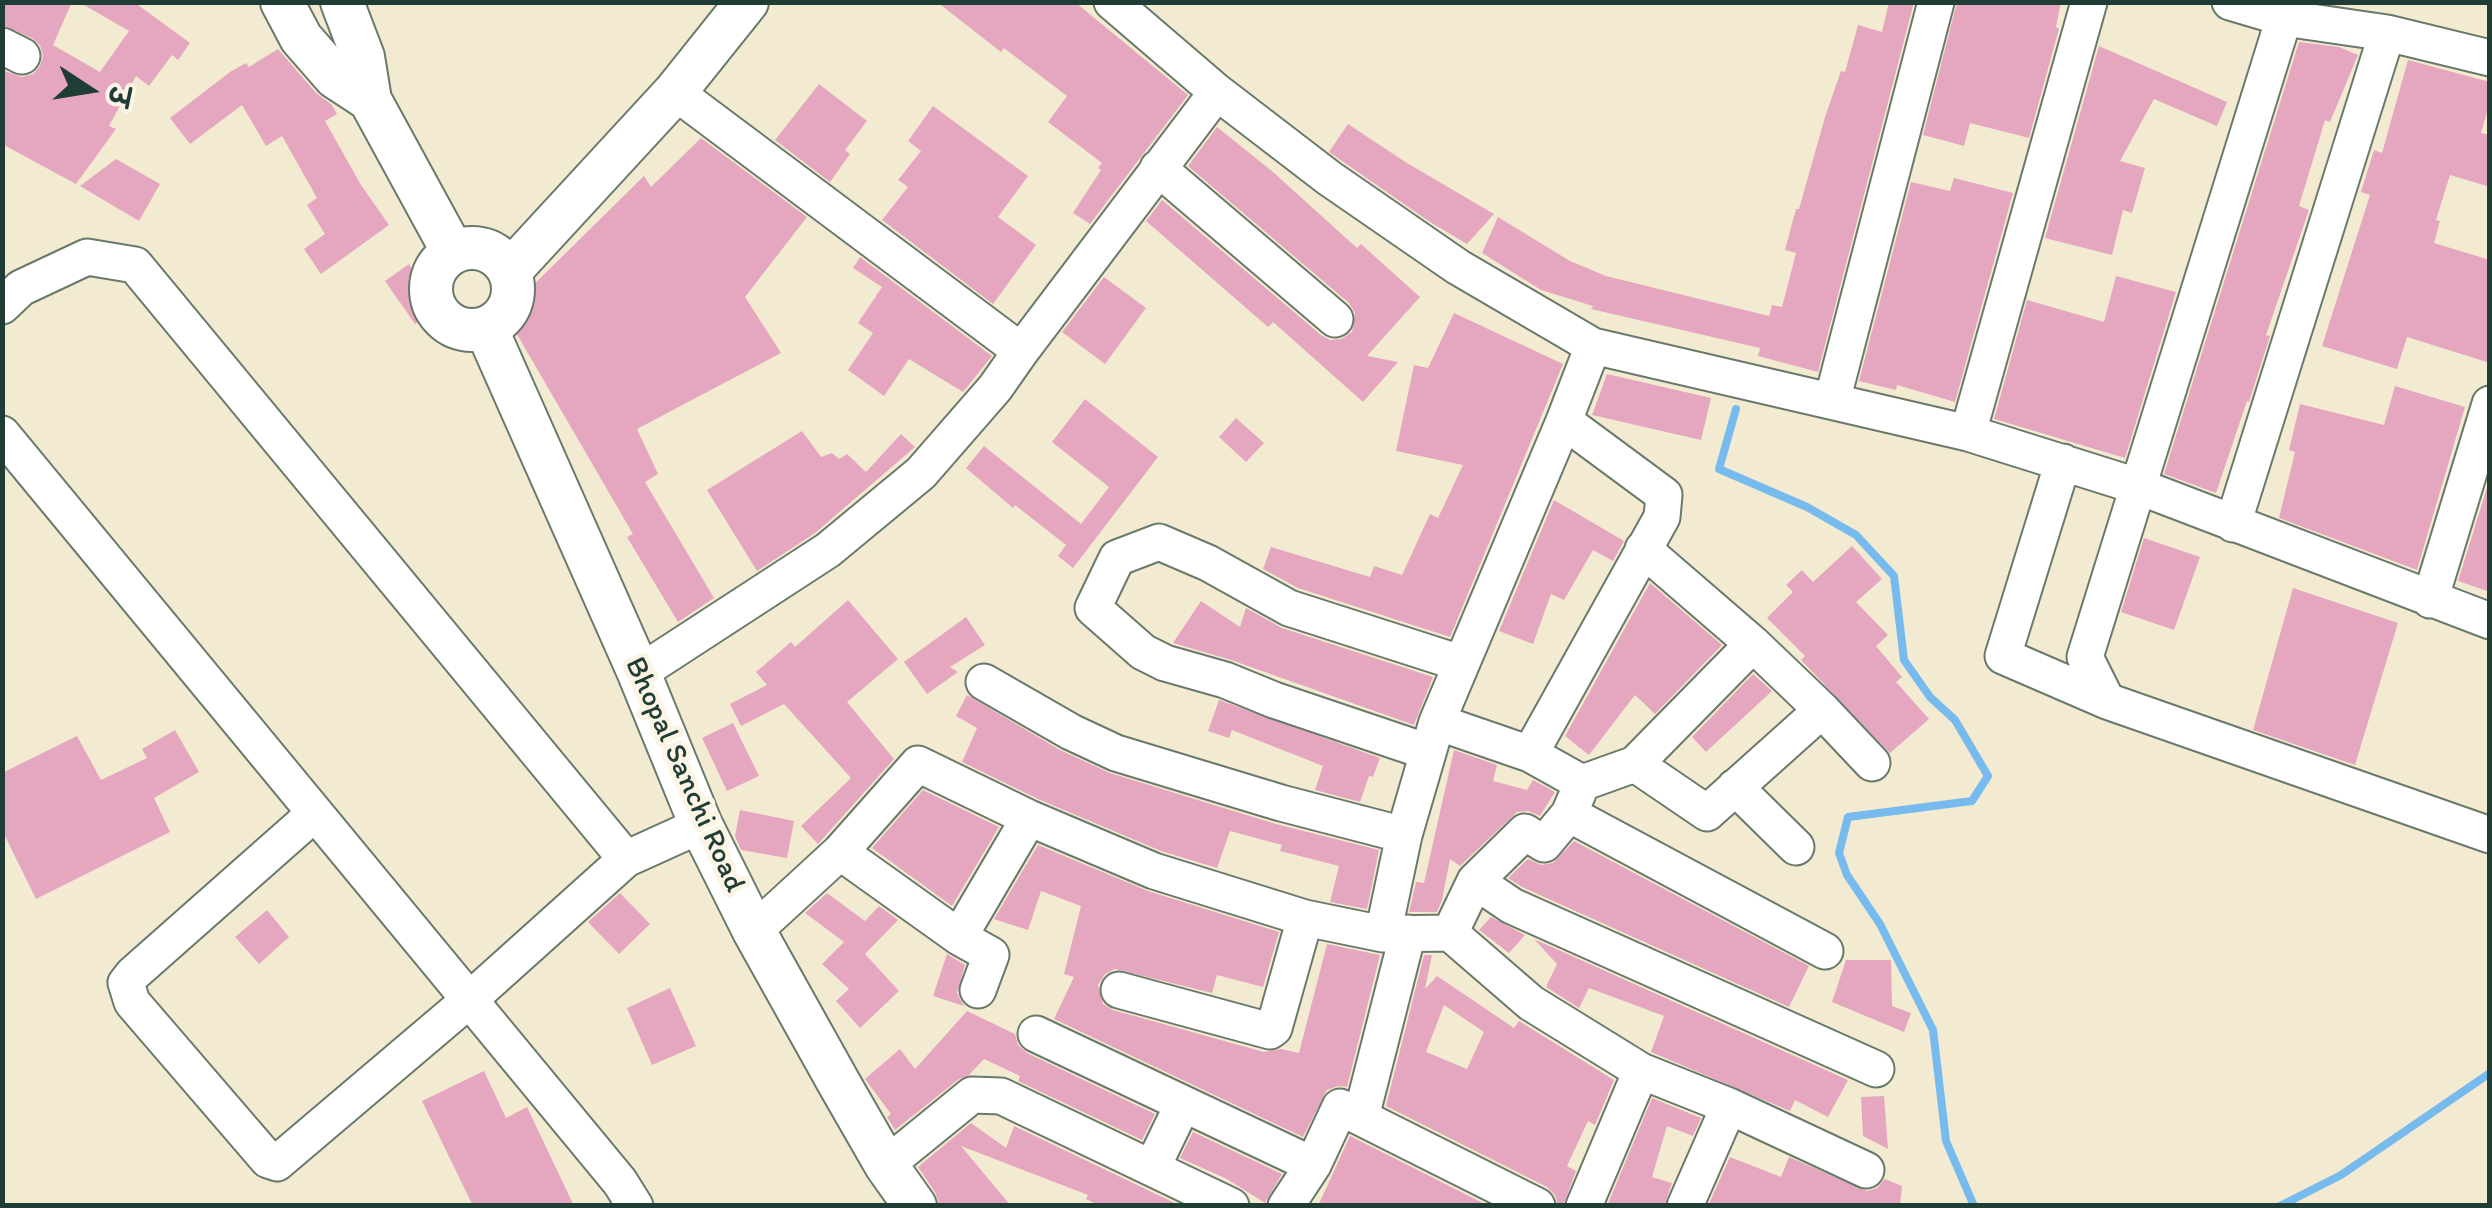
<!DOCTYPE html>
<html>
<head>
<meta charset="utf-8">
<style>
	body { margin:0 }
	#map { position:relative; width:2492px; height:1208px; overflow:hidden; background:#f3ebd1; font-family:Itim,"Playpen Sans Deva",sans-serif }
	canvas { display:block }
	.frame { position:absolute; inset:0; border:5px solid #1f3d34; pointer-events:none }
	.north { position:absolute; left:40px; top:40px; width:100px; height:100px; -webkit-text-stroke:8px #fcf5e5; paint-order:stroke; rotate:102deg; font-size:28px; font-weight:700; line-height:40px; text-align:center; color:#1f3d34 }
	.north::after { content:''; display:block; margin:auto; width:35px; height:45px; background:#1f3d34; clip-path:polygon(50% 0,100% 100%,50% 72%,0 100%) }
</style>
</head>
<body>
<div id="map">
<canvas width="2492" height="1208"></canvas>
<div class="frame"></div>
<div class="north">उ</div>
</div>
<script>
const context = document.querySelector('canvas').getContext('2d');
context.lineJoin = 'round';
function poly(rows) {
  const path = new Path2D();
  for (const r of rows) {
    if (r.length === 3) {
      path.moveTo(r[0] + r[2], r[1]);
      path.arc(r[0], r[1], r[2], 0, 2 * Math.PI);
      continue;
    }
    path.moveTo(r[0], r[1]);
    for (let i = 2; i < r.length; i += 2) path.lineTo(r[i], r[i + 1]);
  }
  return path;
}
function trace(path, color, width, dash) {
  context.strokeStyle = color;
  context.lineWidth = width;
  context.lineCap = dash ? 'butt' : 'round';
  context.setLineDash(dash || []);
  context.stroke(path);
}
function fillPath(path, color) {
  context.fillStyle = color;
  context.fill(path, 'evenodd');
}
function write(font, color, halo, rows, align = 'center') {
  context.font = font + ' Itim,sans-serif';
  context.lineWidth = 10;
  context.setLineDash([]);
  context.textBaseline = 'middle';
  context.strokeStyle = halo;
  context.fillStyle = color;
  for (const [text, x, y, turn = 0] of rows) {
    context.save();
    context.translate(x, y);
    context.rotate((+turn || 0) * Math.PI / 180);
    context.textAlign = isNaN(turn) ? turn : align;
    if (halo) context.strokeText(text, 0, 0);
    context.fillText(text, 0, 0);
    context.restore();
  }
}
trace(poly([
	[1736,409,1719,469,1807,507,1856,535,1894,576,1904,660,1930,697,1955,720,1988,776,1972,801,1848,817,1839,853,1847,875,1880,924,1933,1030,1946,1141,1974,1206],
	[2280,1206,2341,1175,2490,1073]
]), '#77baed', 8);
fillPath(poly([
	[2,2,72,2,53,45,100,72,129,31,79,2,134,2,190,43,178,60,172,55,149,86,136,76,109,126,116,129,76,184,2,144,2,70,22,77,33,74,40,66,43,56,40,45,32,38,2,25],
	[937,2,1075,2,1188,95,1090,224,1073,213,1101,170,1098,168,1102,163,1048,122,1067,96,1004,48,1001,52],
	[1889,2,1914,2,1818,372,1758,356,1760,348,1591,309,1593,306,1541,290,1482,253,1498,217,1570,261,1606,276,1769,316,1772,305,1782,307,1796,253,1785,250,1796,209,1799,209,1825,117,1841,71,1845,72,1858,25,1882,32],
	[1957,2,2061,2,2056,27,2059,29,2029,138,1970,123,1964,146,1923,135],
	[2299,42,2339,47,2358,55,2330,122,2325,120,2299,206,2309,210,2266,335,2270,336,2249,402,2247,401,2216,493,2164,474],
	[2099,46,2227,102,2217,126,2154,99,2120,161,2145,168,2132,213,2123,210,2112,255,2045,238],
	[278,49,316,93,331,104,337,114,325,121,361,185,389,225,321,274,304,249,325,234,307,205,317,198,282,136,266,146,242,105,190,144,170,118,230,72,246,63,249,67],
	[2408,60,2490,82,2490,102,2481,133,2490,135,2490,187,2450,175,2436,220,2440,221,2434,243,2490,260,2490,363,2407,337,2397,369,2322,346,2370,195,2361,192,2374,150,2382,153],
	[819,84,867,121,845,150,850,154,830,182,775,140],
	[933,106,1028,176,998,217,1036,245,993,304,882,220,908,187,898,180,921,151,908,141],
	[1348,124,1407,163,1494,214,1467,244,1430,222,1329,152],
	[1217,127,1273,172,1357,248,1361,244,1420,297,1367,356,1398,362,1363,402,1273,322,1268,327,1146,221,1162,200,1321,335,1330,340,1341,339,1352,332,1355,313,1349,303,1188,166],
	[701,138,807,217,745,297,781,353,637,429,658,474,645,482,714,598,678,622,627,537,633,534,515,331,518,300,644,176,651,187],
	[116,159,160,184,139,221,80,186],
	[1954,178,2013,193,1955,402,1897,385,1896,390,1859,381,1911,182,1950,191],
	[860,257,992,356,963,392,909,359,884,396,848,370,873,333,858,323,882,287,853,268],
	[409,264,435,309,415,324,385,281],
	[2116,276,2176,292,2125,458,1994,419,2027,300,2104,322],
	[1104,277,1146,308,1105,364,1062,332],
	[1454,313,1563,364,1450,637,1298,588,1263,569,1271,547,1370,577,1374,566,1402,575,1430,514,1438,518,1463,465,1396,451,1414,365,1428,368],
	[1607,374,1711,398,1701,440,1592,415],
	[2395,386,2465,407,2417,570,2279,518,2295,452,2289,450,2300,404,2384,425],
	[1085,399,1158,457,1073,568,1058,556,1066,545,1015,505,1013,508,966,468,984,446,1081,524,1109,487,1052,442],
	[1236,418,1264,443,1246,462,1219,437],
	[802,431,821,457,832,453,839,459,847,454,866,472,901,434,915,447,815,533,757,571,707,490],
	[2490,478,2490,592,2458,581],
	[1554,500,1624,541,1613,561,1593,550,1564,600,1551,594,1533,644,1499,631],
	[2144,538,2200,557,2174,630,2121,612],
	[1852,546,1882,579,1856,602,1888,635,1876,646,1902,677,1896,682,1929,719,1890,753,1801,660,1805,656,1767,618,1793,592,1786,585,1802,570,1813,582],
	[1650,583,1722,645,1655,714,1635,695,1589,755,1565,736],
	[2293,588,2398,623,2355,765,2253,730],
	[848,600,898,659,847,702,894,759,818,844,801,826,851,778,784,704,741,726,730,704,767,685,756,672,791,642,795,647],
	[1201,601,1240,627,1246,608,1282,628,1433,677,1414,725,1231,660,1173,643],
	[966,617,985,645,950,667,958,672,927,694,904,662],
	[1753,674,1772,691,1706,752,1692,737],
	[967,695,1060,750,1110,773,1276,824,1379,850,1367,909,1330,902,1339,866,1280,851,1282,845,1230,831,1217,868,1161,851,1038,799,962,762,977,728,956,716],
	[1219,700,1380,758,1373,777,1369,776,1360,802,1315,790,1323,766,1232,730,1229,738,1208,731],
	[733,723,759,776,727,791,702,738],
	[175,730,199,772,154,798,170,832,36,899,2,830,2,773,77,736,101,780,147,758,142,749],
	[1454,750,1497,765,1493,781,1527,790,1533,780,1555,792,1540,816,1528,811,1517,812,1460,866,1450,859,1442,900,1437,912,1409,912,1416,882,1424,883],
	[923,790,999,827,952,906,872,848],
	[740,810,794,821,787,858,741,850,735,836],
	[1574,841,1809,966,1789,1007,1522,887,1508,878,1528,859,1541,865,1553,863],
	[1038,845,1148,891,1279,932,1263,987,1217,975,1212,993,1115,969,1105,974,1098,985,1103,1004,1113,1010,1264,1052,1281,1049,1299,1053,1327,944,1380,955,1347,1087,1338,1086,1327,1090,1303,1137,1054,1019,1074,977,1064,974,1081,906,1041,891,1028,930,994,919],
	[620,893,650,924,619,954,588,922],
	[827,893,865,921,879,906,898,920,865,954,899,991,860,1028,836,1001,849,989,822,964,844,942,805,913],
	[267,910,289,937,259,964,235,937],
	[1491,917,1525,935,1509,953,1479,930],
	[1534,939,1848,1080,1828,1117,1795,1100,1790,1111,1651,1052,1664,1016,1589,988,1579,1008,1546,987,1557,964],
	[947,954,965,965,957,993,964,1006,933,996],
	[1424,955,1432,955,1425,989,1437,976,1514,1028,1519,1021,1614,1080,1595,1125,1588,1121,1567,1166,1576,1171,1563,1206,1558,1206,1555,1195,1547,1187,1386,1106],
	[1444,1005,1484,1032,1467,1069,1426,1052],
	[1846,960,1891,960,1892,1006,1911,1013,1904,1032,1832,1002],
	[670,988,696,1046,652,1065,627,1008],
	[967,1011,1015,1034,1018,1045,1027,1053,1155,1114,1142,1140,1018,1081,1020,1076,984,1059,969,1075,959,1079,895,1130,887,1117,891,1114,865,1079,900,1049,915,1069],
	[484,1071,506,1118,527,1107,574,1206,473,1206,422,1101],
	[1884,1096,1888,1149,1863,1136,1861,1097],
	[1652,1098,1701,1118,1693,1136,1667,1126,1652,1177,1672,1183,1664,1206,1607,1206],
	[971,1123,1006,1148,1014,1126,1181,1206,1100,1206,1086,1199,1088,1195,961,1146,1011,1206,940,1206,935,1192,918,1167],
	[1193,1132,1282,1174,1265,1203,1227,1179,1180,1158],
	[1350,1136,1489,1206,1318,1206],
	[1730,1157,1781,1177,1789,1157,1867,1191,1877,1188,1885,1179,1902,1186,1900,1206,1708,1206]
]), '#e5a7bf');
const minor = poly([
	[1112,2,1217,92,1329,178,1458,267,1593,346,1968,433,2140,487,2490,621],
	[2230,2,2284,18,2387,33,2490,58],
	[2,46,22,56],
	[675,92,1021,351,1217,92],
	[1158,168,1335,319],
	[2,306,21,288,87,257,135,265,626,859],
	[1832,401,1936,2],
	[1968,433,2089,2],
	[2,434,620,1182,635,1206],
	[2063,462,2003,656,2107,701,2490,835],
	[2233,524,2387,33],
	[1643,549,1753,644,1822,710,1872,763],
	[2430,600,2490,404],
	[639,673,828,550,921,473,995,388,1021,351],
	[984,682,1071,732,1116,753,1281,803,1404,835],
	[2107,701,2085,657,2284,18],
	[1437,722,1530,754,1582,783,1635,764,1753,644],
	[1428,752,1274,700,1225,680,1165,663,1143,652,1093,608,1117,558,1159,542,1208,563,1289,608,1460,663],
	[1530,754,1662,517,1664,495,1564,421],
	[1635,764,1707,813,1822,710],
	[1735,787,1796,847],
	[314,814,133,974,126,983,132,1002,268,1160,277,1163,468,1001,626,859,701,825],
	[1569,814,1825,951],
	[840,852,959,937,991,955,978,990],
	[1475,881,1512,906,1876,1069],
	[754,931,840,852,918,764,1029,818,1154,871,1305,918,1383,934,1450,933,1531,1003,1641,1071,1729,1106,1866,1170],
	[1450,933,1475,881,1525,832,1544,844,1569,814,1578,793],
	[1383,934,1404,835,1437,722,1564,421,1593,346],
	[959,937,1029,818],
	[1119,990,1270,1031,1274,1028,1305,918],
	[1036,1034,1313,1165],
	[1361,1117,1408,933],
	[886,1165,972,1095,1001,1096,1231,1206],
	[1153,1166,1183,1104],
	[1286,1206,1313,1165,1340,1107,1537,1206],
	[1584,1206,1641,1071],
	[1685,1206,1729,1106]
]);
const major = poly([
	[282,2,301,38,335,77,370,100],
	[342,2,363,57,370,100,453,252],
	[472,289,41],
	[510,271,675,92,747,2],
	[486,328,639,673,701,825,754,931,840,1085,886,1165,915,1206]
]);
trace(minor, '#697a6b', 39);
trace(major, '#697a6b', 46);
trace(minor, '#fff', 35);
trace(major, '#fff', 42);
write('30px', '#1f3d34', '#fcf5e5', [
	["Bhopal Sanchi Road",684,775,66]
]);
</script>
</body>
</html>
